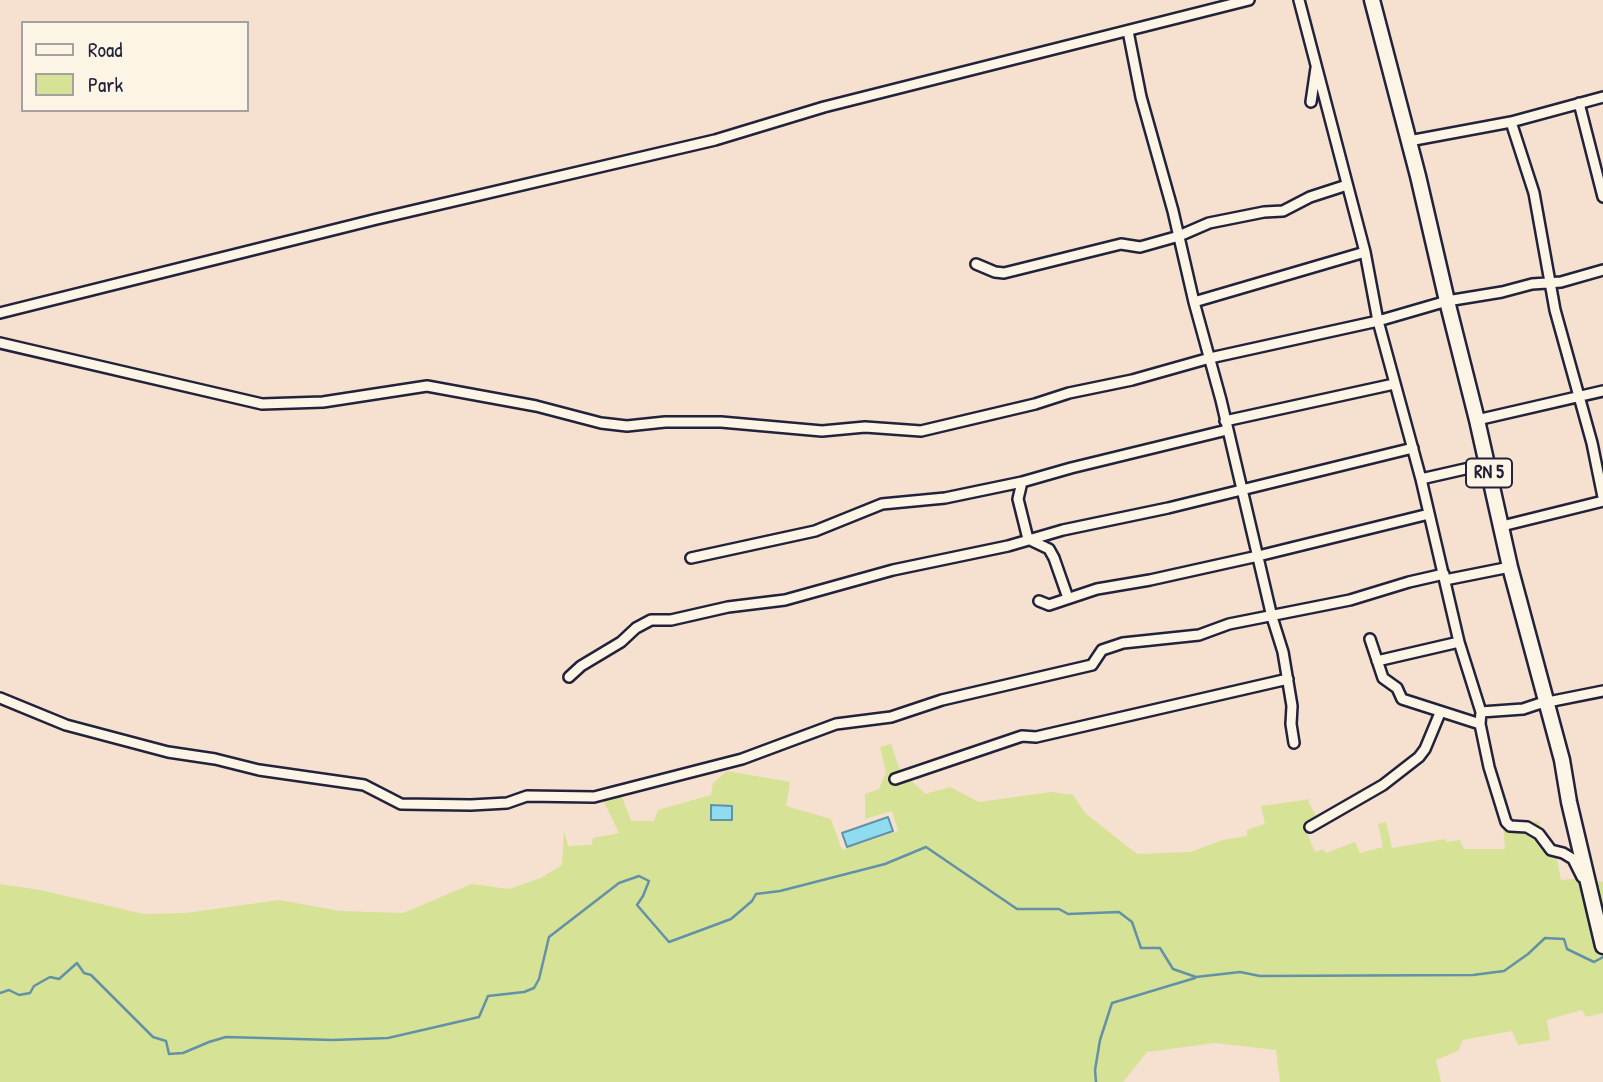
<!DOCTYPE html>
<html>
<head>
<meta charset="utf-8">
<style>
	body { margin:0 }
	#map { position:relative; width:1603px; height:1082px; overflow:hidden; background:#f6e0d0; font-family:"Patrick Hand",sans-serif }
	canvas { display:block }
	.legend { position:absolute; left:21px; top:21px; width:228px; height:91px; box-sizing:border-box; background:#fcf5e5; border:2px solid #a5a1a1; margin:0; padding:9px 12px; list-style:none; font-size:21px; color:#22223b }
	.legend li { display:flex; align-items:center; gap:14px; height:35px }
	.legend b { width:35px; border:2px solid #a5a1a1 }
</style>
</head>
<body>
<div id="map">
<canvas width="1603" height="1082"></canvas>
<ul class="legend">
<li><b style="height:9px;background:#fcf5e5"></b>Road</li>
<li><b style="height:19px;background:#d6e295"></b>Park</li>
</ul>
</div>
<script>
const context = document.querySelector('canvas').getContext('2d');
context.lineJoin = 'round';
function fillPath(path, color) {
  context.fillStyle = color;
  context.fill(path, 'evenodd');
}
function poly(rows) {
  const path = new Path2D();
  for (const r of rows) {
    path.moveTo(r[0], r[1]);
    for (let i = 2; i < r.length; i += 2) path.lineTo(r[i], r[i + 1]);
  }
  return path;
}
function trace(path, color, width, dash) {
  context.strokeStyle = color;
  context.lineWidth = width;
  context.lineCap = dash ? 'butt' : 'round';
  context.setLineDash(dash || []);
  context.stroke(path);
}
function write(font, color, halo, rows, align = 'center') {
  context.font = font + ' "Patrick Hand",sans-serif';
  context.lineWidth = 7;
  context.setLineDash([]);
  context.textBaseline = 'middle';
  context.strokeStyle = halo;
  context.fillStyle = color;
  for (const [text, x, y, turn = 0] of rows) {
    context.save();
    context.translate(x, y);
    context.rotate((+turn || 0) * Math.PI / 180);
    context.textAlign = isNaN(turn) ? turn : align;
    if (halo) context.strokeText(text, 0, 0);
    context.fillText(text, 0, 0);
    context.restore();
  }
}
fillPath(poly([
	[891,744,899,768,925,794,950,787,979,802,1051,792,1073,795,1085,813,1137,854,1191,852,1223,840,1247,836,1247,830,1265,824,1261,806,1311,799,1308,801,1316,816,1304,825,1315,852,1324,849,1326,853,1355,842,1360,853,1383,847,1378,824,1386,822,1392,848,1445,839,1446,842,1460,840,1464,849,1505,849,1503,827,1539,821,1547,855,1556,854,1561,880,1585,878,1603,882,1603,1013,1586,1017,1582,1010,1547,1020,1550,1040,1518,1045,1512,1031,1463,1040,1458,1051,1436,1060,1441,1082,1280,1082,1276,1050,1215,1043,1147,1052,1123,1082,0,1082,0,884,40,890,144,914,186,913,279,900,340,911,403,913,472,884,509,889,541,878,562,865,564,831,568,846,592,845,593,838,619,833,603,800,622,797,631,821,654,821,658,810,711,795,713,783,727,771,790,782,786,806,831,819,842,850,898,831,892,811,865,819,865,794,879,789,886,772,880,747]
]), '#d6e295');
const water = poly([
	[711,805,732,806,732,820,711,820,711,805],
	[888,817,893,831,847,847,842,833,888,817]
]);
fillPath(water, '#8fdbef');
trace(water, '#6391a7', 2);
trace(poly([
	[0,993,9,990,19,995,30,993,34,986,50,977,59,979,77,963,84,973,91,975,153,1037,166,1041,169,1054,183,1053,209,1042,226,1037,333,1040,388,1038,479,1017,488,996,524,992,534,988,539,979,549,937,619,883,639,876,649,881,643,896,637,905,669,942,731,919,752,901,756,894,780,891,885,864,926,847,1017,909,1059,909,1068,914,1119,912,1132,922,1141,948,1160,948,1173,969,1196,977,1240,972,1260,976,1473,975,1504,971,1528,954,1545,938,1564,939,1567,949,1594,962,1603,957],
	[1096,1082,1095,1070,1100,1040,1112,1003,1195,978]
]), '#6391a7', 2.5);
const minor = poly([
	[1299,0,1365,252,1378,321,1421,479,1459,642,1481,712,1480,724,1489,767,1506,822,1510,826,1527,827,1539,834,1551,850,1563,853,1573,859,1582,877],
	[1128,31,1141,97,1173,211,1194,302,1221,400,1272,617,1283,652,1292,706,1291,724,1294,743],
	[1311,102,1316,68],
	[1579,103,1603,197],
	[1511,122,1534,193,1555,310,1592,443,1603,497],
	[1409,141,1511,122,1603,97],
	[976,264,995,272,1004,273,1121,244,1140,247,1179,236,1209,223,1264,212,1283,211,1310,197,1347,185],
	[1194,302,1365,252],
	[0,313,377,219,715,140,824,107,1249,0],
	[0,343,262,404,323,402,427,386,536,406,601,423,627,426,665,422,721,422,822,431,865,427,921,431,1035,404,1069,393,1132,380,1210,358,1378,321,1447,301,1502,292,1532,284,1561,282,1603,270],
	[1477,420,1603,391],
	[1225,421,1394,384],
	[1421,479,1487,464],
	[1022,482,1018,499,1028,539],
	[1502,526,1603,501],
	[1028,539,1049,549,1054,558,1068,598],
	[691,558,815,531,882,504,945,498,1022,482,1071,468,1227,430],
	[1445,580,1510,567],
	[1039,601,1049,605,1097,589,1150,580,1258,556,1429,514],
	[1370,639,1383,678,1397,688,1402,699,1480,724],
	[1377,661,1459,642],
	[569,677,581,666,621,642,636,628,651,620,671,620,728,607,785,600,893,570,1008,546,1063,530,1168,508,1413,448],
	[0,698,66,725,168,752,215,759,259,770,364,785,401,804,471,805,507,803,527,796,594,797,742,759,836,724,891,717,942,700,1092,665,1102,650,1123,643,1199,635,1229,624,1350,600,1409,582,1444,574],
	[1481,712,1523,709,1538,704,1603,691],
	[895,779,1022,736,1036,737,1288,679],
	[1310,827,1383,785,1419,757,1425,749,1440,713]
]);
const primary = poly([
	[1372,0,1418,176,1447,301,1477,420,1510,567,1562,760,1569,802,1603,946]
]);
trace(minor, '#22223b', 14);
trace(primary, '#22223b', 19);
trace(minor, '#fcf5e5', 9);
trace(primary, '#fcf5e5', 14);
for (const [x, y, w] of [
	[1489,473,46]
]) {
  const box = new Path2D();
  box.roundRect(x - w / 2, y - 14.5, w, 29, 5);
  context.fillStyle = '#fcf5e5';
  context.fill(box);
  trace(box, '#22223b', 2);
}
write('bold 18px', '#22223b', null, [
	["RN 5",1489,473]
]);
</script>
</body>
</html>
